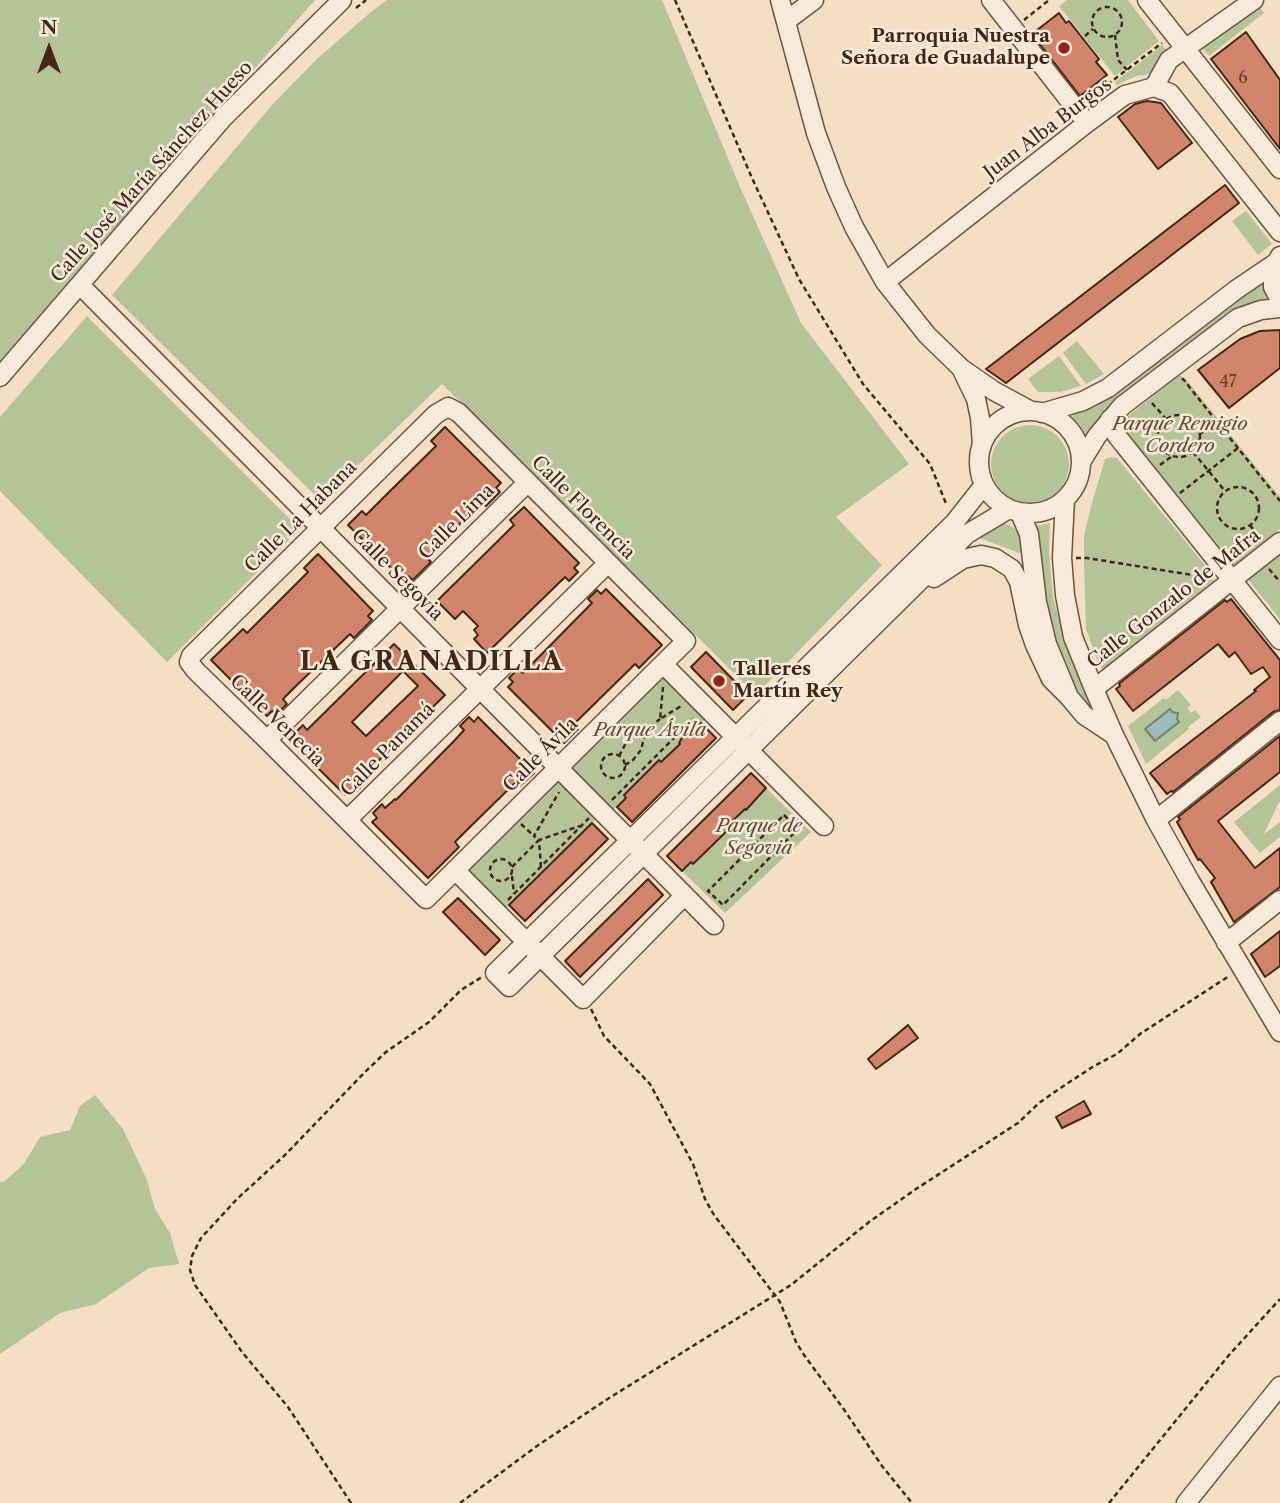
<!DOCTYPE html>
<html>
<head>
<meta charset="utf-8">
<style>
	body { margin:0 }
	#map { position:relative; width:1280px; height:1503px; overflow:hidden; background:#f4dfc3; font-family:"Libre Caslon Text",serif }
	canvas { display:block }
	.north { position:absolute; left:14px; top:14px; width:70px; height:70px; -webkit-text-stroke:5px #f8ead8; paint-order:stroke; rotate:0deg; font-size:19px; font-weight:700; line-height:28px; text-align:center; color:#442612 }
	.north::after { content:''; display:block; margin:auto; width:24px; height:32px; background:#442612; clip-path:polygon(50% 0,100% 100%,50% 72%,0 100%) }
</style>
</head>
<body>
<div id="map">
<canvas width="1280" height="1503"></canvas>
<div class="north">N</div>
</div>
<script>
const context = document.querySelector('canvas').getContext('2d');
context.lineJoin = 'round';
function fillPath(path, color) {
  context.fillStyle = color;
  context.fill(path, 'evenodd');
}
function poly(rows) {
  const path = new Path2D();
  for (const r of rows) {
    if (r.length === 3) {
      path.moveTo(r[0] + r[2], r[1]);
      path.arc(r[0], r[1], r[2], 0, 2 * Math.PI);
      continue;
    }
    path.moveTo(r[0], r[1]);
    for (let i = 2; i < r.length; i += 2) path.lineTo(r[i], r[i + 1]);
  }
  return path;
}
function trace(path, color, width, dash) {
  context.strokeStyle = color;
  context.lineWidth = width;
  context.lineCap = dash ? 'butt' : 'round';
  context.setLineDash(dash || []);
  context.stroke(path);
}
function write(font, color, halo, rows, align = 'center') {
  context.font = font + ' "Libre Caslon Text",serif';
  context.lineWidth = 5;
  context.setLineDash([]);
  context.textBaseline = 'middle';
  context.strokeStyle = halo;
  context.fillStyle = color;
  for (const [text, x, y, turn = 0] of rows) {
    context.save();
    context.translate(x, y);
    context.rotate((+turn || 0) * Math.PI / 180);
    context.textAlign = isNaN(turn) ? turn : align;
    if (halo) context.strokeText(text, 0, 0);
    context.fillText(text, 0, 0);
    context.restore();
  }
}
fillPath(poly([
	[0,0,315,0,164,171,0,364],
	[387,0,662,0,740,187,801,323,909,464,836,517,882,565,756,695,442,384,321,501,112,295,272,105,317,59,372,11],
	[1067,0,1128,0,1159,41,1115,76,1059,6],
	[1258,4,1264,13,1209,56,1202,48],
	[1162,45,1168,52,1157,73,1136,76,1117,85,1115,82],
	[1246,211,1272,244,1258,255,1232,221],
	[1265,278,1270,298,1249,304,1238,310,1087,437,1079,424,1069,414,1090,407,1114,395],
	[87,316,300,529,167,662,0,491,0,417],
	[1077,341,1104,374,1086,384,1063,353],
	[1059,356,1081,386,1060,392,1038,392,1028,379],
	[1179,375,1186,379,1280,497,1280,529,1234,566,1120,425,1121,421,1128,416],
	[1030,464,39],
	[1111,457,1117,458,1214,576,1213,581,1103,669,1100,667,1086,629,1084,562,1084,536,1090,510,1105,459],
	[997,523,1005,523,1014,528,1019,535,1025,555,974,536],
	[1050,523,1049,552,1053,597,1063,633,1074,665,1096,716,1080,701,1055,640,1048,614,1044,593,1040,541,1035,526],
	[1280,550,1280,619,1246,577],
	[659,679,664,679,705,719,692,732,689,731,682,737,679,743,680,744,624,795,626,798,613,810,573,769,573,763],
	[1178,690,1191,705,1187,708,1191,713,1195,710,1201,717,1188,727,1189,729,1146,764,1128,726,1164,698,1166,700],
	[557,780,596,819,505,909,467,871,467,867],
	[1280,785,1280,803,1279,802,1264,834,1280,822,1280,837,1260,853,1234,822],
	[766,788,811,832,725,913,682,871,691,862,694,864,705,853,715,839,717,840,728,830,726,827,745,809,746,810,758,799,757,797],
	[95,1095,123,1129,147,1180,155,1209,170,1233,179,1264,149,1268,96,1304,60,1313,0,1354,0,1182,5,1181,24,1164,40,1137,70,1130,80,1106]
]), '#b5c399');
const water = poly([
	[1170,709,1172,712,1178,713,1177,719,1179,722,1155,741,1145,729,1170,709]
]);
fillPath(water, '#9cbcb6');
trace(water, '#798074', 2);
const building = poly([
	[1059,13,1066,23,1069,21,1099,59,1096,62,1107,75,1080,96,1032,34,1059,13],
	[1246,32,1280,80,1280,149,1211,59,1246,32],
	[1147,101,1161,103,1192,143,1158,169,1118,117,1135,104,1147,101],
	[1225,185,1239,203,1006,383,986,369,1225,185],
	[1280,330,1280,368,1229,408,1198,370,1240,339,1260,331,1280,330],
	[445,427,501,483,496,488,500,492,486,506,482,503,477,506,427,558,431,562,413,580,408,576,403,580,348,525,362,511,366,515,388,493,436,446,431,441,445,427],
	[524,507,579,563,574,568,578,572,569,581,565,577,487,653,474,639,478,635,474,630,478,626,463,611,455,619,437,601,514,525,510,520,524,507],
	[318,554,373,611,368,616,372,620,354,638,350,634,298,684,283,699,287,704,276,715,272,711,267,716,211,660,243,629,247,633,308,572,304,568,318,554],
	[606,589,662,645,639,668,635,664,573,725,578,729,564,743,508,687,513,682,509,678,518,669,523,673,592,603,588,599,597,590,601,594,606,589],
	[1231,599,1280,660,1280,710,1273,712,1173,792,1171,791,1167,794,1150,773,1256,691,1254,690,1270,677,1263,667,1251,674,1235,652,1229,657,1218,644,1133,711,1116,689,1120,686,1119,684,1121,682,1225,600,1227,602,1231,599],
	[394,644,445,695,358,781,363,785,353,794,349,790,345,795,289,739,303,725,307,730,394,644],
	[403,671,418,686,366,736,352,722,403,671],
	[706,652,748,695,733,710,691,667,706,652],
	[469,717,474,722,478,717,534,773,520,786,516,782,472,825,455,842,459,847,428,878,372,822,377,818,373,813,382,804,385,808,395,799,396,800,455,740,464,730,460,726,469,717],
	[701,723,716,738,632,822,617,807,626,798,624,795,659,760,661,762,680,744,679,743,682,738,690,730,692,732,701,723],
	[1280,736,1280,772,1218,821,1255,868,1280,848,1280,887,1234,922,1211,882,1215,878,1200,859,1198,860,1177,822,1180,819,1178,817,1280,736],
	[751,773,766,788,746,810,745,809,726,827,729,829,693,864,691,862,682,871,667,856,751,773],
	[592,823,608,839,525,921,509,905,592,823],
	[648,879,663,895,580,977,565,961,648,879],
	[458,898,500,940,485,955,443,912,458,898],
	[1280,931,1280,966,1265,977,1251,954,1280,931],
	[908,1025,918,1038,876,1069,868,1059,908,1025],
	[1084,1101,1091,1114,1062,1128,1056,1117,1084,1101]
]);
fillPath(building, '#d0856b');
trace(building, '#442612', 2);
const minor = poly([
	[780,0,816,133,836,187,854,227,885,282,927,335,961,368,994,391,1031,411],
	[991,0,1087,123],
	[1147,0,1280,169],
	[786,21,814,0],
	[1154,87,1169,60,1254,0],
	[1280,256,1277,262,1273,274,1273,287,1280,300],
	[885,282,1087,123,1125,95,1154,87,1170,93,1280,232],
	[80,285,714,925],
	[961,368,976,399,980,418,982,445],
	[0,377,224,117,342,0],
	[448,407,459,413,686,641,426,899,267,740,196,671,189,662,191,656,436,414,448,407],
	[1030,462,51],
	[1042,413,1083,401,1108,388,1237,289,1277,262],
	[1110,419,1117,436,1280,640],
	[1081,462,1097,436,1122,406,1238,318,1261,310,1280,308],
	[984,485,954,523,495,973,509,987,967,534,1009,509],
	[1065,499,1062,558,1065,595,1073,637,1094,689,1114,735,1156,820,1190,881,1280,1032],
	[1020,513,1029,534,1037,602,1047,644,1069,697,1084,715,1114,735],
	[934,578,963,559,981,555,995,558,1012,569,1019,582,1028,625,1035,645,1051,679,1069,697],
	[663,664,824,826],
	[1094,689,1280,542],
	[267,740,528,482],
	[347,820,608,563],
	[1156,820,1280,721],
	[455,870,583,999,684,896],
	[1226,943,1280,900],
	[1186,1503,1280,1386]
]);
trace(minor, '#70543e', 21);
trace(poly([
	[675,0,752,178,799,279,863,384,930,464,947,506],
	[1107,22,15],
	[356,8,366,0],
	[1024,20,1049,0],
	[1115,35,1118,60,1127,70],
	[1085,36,1093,29],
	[1087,100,1162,43],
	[1182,380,1183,379,1280,501],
	[1152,403,1166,419],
	[1179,436,21],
	[1200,434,1217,421],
	[1193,452,1225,491],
	[1160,465,1172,456],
	[1238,508,21],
	[1180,493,1238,448],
	[1250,525,1260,539],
	[1076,558,1087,558,1211,578],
	[1269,569,1280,582],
	[663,687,660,719,681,706],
	[643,732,660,719],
	[613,766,12],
	[619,756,627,741,627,728,623,724],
	[625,765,633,760,641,750,644,738,643,732,639,729,627,728],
	[612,800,694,718],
	[784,815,798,829,723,905,708,891,784,815],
	[521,824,534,836],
	[501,870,11],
	[512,867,539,840,534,836,559,792],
	[541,867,539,840,580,826],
	[512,876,514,894],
	[508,900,589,818],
	[591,1009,604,1036,650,1084,693,1164,705,1199,714,1215,780,1302,796,1342,804,1355,845,1411,882,1466,912,1503],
	[351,1503,288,1407,242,1352,195,1285,190,1270,192,1256,201,1238,237,1199,285,1155,365,1072,386,1052,429,1022,461,990,482,977],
	[460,1503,537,1446,606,1400,791,1285,869,1222,916,1189,1018,1123,1039,1103,1059,1089,1094,1066,1117,1054,1140,1034,1229,976],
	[1109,1503,1229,1355,1280,1299]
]), '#442612', 2.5, [5, 3.5]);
trace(minor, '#f8ead8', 18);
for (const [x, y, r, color] of [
	[1064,48,7,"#8f2418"],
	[719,681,7,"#8f2418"]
]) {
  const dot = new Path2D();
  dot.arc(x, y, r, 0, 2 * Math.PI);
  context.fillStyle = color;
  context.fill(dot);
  trace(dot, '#f8ead8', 2.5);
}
write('16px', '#673e28', null, [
	["6",1243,78],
	["47",1228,382]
]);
write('bold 19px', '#442612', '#f8ead8', [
	["Parroquia Nuestra",1050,37],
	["Señora de Guadalupe",1050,59],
	["Talleres",733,670,"left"],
	["Martín Rey",733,692,"left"]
], 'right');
write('19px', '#442612', '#f8ead8', [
	["Juan Alba Burgos",1048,129,-37],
	["Calle José María Sánchez Hueso",152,172,-48],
	["Calle Florencia",583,508,45],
	["Calle La Habana",301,517,-45],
	["Calle Lima",457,522,-45],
	["Calle Segovia",397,575,45],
	["Calle Gonzalo de Mafra",1174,599,-38],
	["Calle Venecia",277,721,44],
	["Calle Panamá",388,750,-45],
	["Calle Ávila",541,755,-45]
]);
write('italic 19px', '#604d34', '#f8ead8', [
	["Parque Remigio",1180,425],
	["Cordero",1180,447],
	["Parque Ávila",650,731],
	["Parque de",759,827],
	["Segovia",759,849]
]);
context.letterSpacing = '2px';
write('bold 26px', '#442612', '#f8ead8', [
	["LA GRANADILLA",432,662]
]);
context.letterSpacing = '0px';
</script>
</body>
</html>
